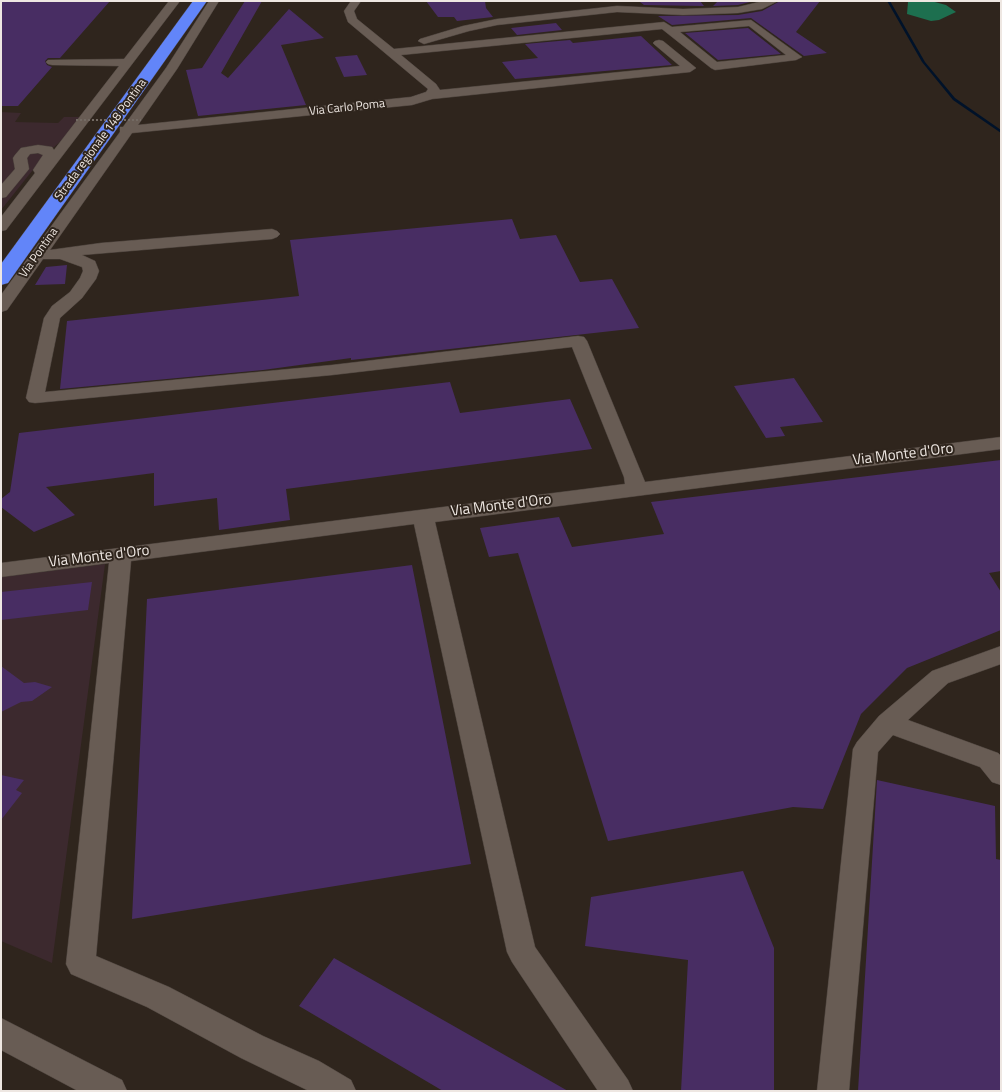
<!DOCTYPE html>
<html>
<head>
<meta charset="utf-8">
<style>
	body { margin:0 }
	#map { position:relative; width:1002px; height:1092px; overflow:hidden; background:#2f251d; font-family:"Titillium Web",sans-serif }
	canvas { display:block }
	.frame { position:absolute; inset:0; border:2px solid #eee7e2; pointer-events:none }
</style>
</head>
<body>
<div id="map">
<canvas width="1002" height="1092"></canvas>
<div class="frame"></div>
</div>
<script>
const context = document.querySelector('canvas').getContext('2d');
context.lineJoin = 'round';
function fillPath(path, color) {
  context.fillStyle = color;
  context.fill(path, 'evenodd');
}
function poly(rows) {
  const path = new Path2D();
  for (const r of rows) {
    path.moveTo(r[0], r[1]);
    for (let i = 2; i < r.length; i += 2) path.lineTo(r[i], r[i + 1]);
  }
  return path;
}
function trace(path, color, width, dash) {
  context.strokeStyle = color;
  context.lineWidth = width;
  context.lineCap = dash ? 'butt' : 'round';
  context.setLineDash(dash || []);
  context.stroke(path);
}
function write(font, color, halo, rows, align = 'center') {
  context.font = font + ' "Titillium Web",sans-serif';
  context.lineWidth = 4;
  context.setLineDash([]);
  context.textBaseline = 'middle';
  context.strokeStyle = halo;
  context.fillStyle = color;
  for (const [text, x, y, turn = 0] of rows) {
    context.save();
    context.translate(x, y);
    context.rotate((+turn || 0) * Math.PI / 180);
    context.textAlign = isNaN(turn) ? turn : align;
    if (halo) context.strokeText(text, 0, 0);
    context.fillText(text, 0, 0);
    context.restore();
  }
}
fillPath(poly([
	[1,112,21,113,15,122,58,123,64,117,81,117,71,132,44,156,1,210],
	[105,564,52,963,1,941,1,577]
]), '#3c292e');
fillPath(poly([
	[913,1,931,1,946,5,956,12,939,20,931,21,907,14,908,2]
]), '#1d6f4f');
fillPath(poly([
	[887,1,890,1,925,62,955,98,1001,130,1001,133,953,100,922,62,887,1]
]), '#001229');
fillPath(poly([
	[1,1,110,1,60,58,48,58,45,61,47,65,52,67,18,106,1,106],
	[245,1,262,1,221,73,228,78,289,9,324,38,281,45,306,105,198,116,186,70,202,68],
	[426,1,485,1,486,8,493,17,457,21,454,17,438,17],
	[666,1,700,1,704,6,644,5,640,2],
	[718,1,754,1,738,5,713,6],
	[780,1,820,1,796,32,827,53,804,56,751,18,672,25,658,16,738,15,762,11],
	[556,23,562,30,517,35,511,28],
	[748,28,781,54,718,60,685,33],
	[641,36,672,65,515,79,502,62,538,58,525,44,570,40,573,43],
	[357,55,367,75,344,77,335,57],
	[512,219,520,239,556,235,580,282,612,279,639,328,351,360,351,358,263,370,60,389,67,321,299,296,290,240],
	[67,265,65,284,35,285,46,267],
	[794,378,823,422,780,427,785,436,766,438,734,386],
	[450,382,460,413,570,399,592,449,286,489,290,520,219,530,217,498,154,506,154,473,46,487,75,515,34,532,1,507,1,499,10,492,19,433],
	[1001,460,1001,571,989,573,1001,592,1001,630,907,668,861,714,823,809,793,807,608,841,518,553,489,557,480,528,559,517,572,547,664,534,651,502],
	[412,565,471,864,132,919,147,599],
	[92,582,88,610,1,620,1,592],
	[1,666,24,683,35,682,52,687,32,701,21,702,1,712],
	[1,775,24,780,16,790,22,793,1,820],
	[877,780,995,806,996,859,1001,860,1001,1091,858,1091],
	[743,871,774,948,774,1091,681,1091,688,960,585,946,591,897],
	[334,958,568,1091,443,1091,299,1006]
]), '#482d63');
const minor = poly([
	[169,1,180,1,6,230,1,231,1,217,35,173,33,170,43,155,38,153,30,154,27,158,29,169,6,197,1,198,1,185,15,169,13,158,15,155,21,148,38,145,52,147,54,150,119,66,52,65,48,64,46,62,48,60,124,59,169,1],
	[209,1,219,1,177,69,138,125,411,97,426,92,428,89,348,22,344,11,351,1,361,1,354,11,357,19,394,49,664,22,672,27,751,20,802,57,796,60,715,70,711,68,662,29,401,55,436,84,440,90,680,66,655,45,653,43,655,41,659,40,663,41,696,68,690,72,432,99,412,105,132,133,50,250,101,243,272,229,277,231,280,234,277,237,272,239,82,255,95,261,99,271,96,279,82,298,60,318,45,392,332,365,578,336,584,337,587,341,645,482,1001,437,1001,449,435,522,535,947,628,1080,633,1091,598,1091,512,962,507,952,414,524,131,561,96,956,169,987,263,1036,319,1061,351,1080,356,1091,309,1091,241,1058,147,1007,71,974,66,964,109,563,1,577,1,563,625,484,624,477,572,347,332,375,35,403,29,402,26,398,44,318,52,306,70,292,80,278,83,271,82,267,60,259,43,259,7,310,1,312,1,295,120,132,120,127,123,127,166,68,209,1],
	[749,26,786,55,717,62,680,32,749,26],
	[763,1,778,1,762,9,738,13,683,15,617,12,497,25,469,31,424,44,418,41,420,39,463,26,497,19,617,6,683,9,738,7,763,1],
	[1001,646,1001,664,948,683,908,720,998,753,1001,756,1001,785,992,782,980,767,893,735,878,752,849,1091,817,1091,853,749,857,742,879,716,932,671,1001,646],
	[1,1018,122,1080,127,1091,78,1091,1,1050,1,1018]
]);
const highway = poly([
	[193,1,207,1,8,283,1,285,1,264,193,1]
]);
trace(minor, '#4b423c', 1);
trace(highway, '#4b423c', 1);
fillPath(minor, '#685c54');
fillPath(highway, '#6285f9');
trace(poly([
	[76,120,141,120]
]), '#736a63', 2, [2, 2]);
write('12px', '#eee7e2', '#2f251d', [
	["Via Carlo Poma",347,108,-6],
	["Strada regionale 148 Pontina",101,140,-54],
	["Via Pontina",39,253,-55]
]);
write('15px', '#eee7e2', '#2f251d', [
	["Via Monte d'Oro",903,455,-7],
	["Via Monte d'Oro",501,506,-7],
	["Via Monte d'Oro",99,557,-7]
]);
</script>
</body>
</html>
